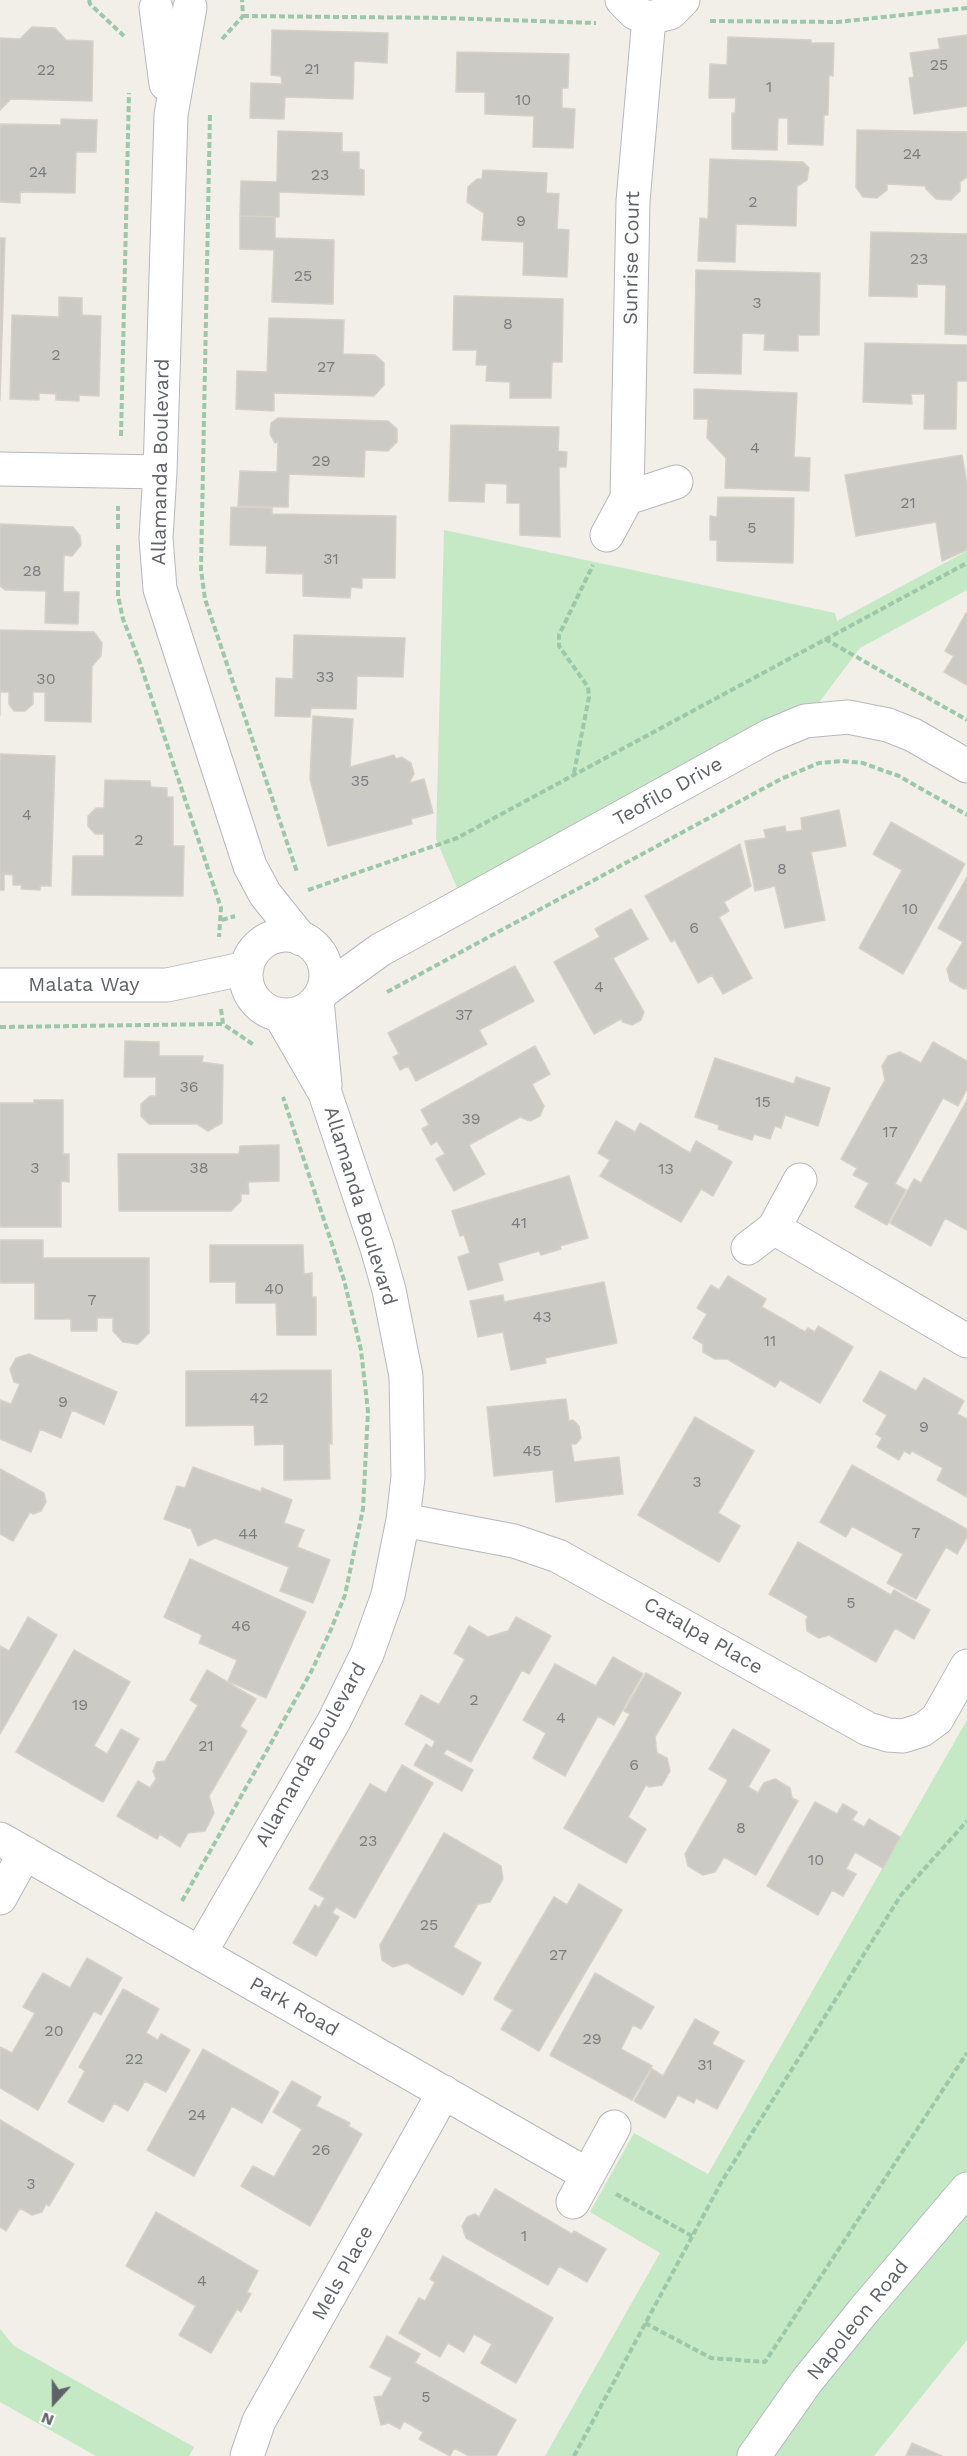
<!DOCTYPE html>
<html>
<head>
<meta charset="utf-8">
<style>
	body { margin:0 }
	#map { position:relative; width:967px; height:2456px; overflow:hidden; background:#f1efe8; font-family:"Work Sans",sans-serif }
	canvas { display:block }
	.north { position:absolute; left:24px; top:2372px; width:60px; height:60px; -webkit-text-stroke:4px #fff; paint-order:stroke; rotate:201deg; font-size:16px; font-weight:700; line-height:24px; text-align:center; color:#5f6368 }
	.north::after { content:''; display:block; margin:auto; width:21px; height:27px; background:#5f6368; clip-path:polygon(50% 0,100% 100%,50% 72%,0 100%) }
</style>
</head>
<body>
<div id="map">
<canvas width="967" height="2456"></canvas>
<div class="north">N</div>
</div>
<script>
const context = document.querySelector('canvas').getContext('2d');
context.lineJoin = 'round';
function fillPath(path, color) {
  context.fillStyle = color;
  context.fill(path, 'evenodd');
}
function poly(rows) {
  const path = new Path2D();
  for (const r of rows) {
    if (r.length === 3) {
      path.moveTo(r[0] + r[2], r[1]);
      path.arc(r[0], r[1], r[2], 0, 2 * Math.PI);
      continue;
    }
    path.moveTo(r[0], r[1]);
    for (let i = 2; i < r.length; i += 2) path.lineTo(r[i], r[i + 1]);
  }
  return path;
}
function trace(path, color, width, dash) {
  context.strokeStyle = color;
  context.lineWidth = width;
  context.lineCap = dash ? 'butt' : 'round';
  context.setLineDash(dash || []);
  context.stroke(path);
}
function write(font, color, halo, rows, align = 'center') {
  context.font = font + ' "Work Sans",sans-serif';
  context.lineWidth = 6;
  context.setLineDash([]);
  context.textBaseline = 'middle';
  context.strokeStyle = halo;
  context.fillStyle = color;
  for (const [text, x, y, turn = 0] of rows) {
    context.save();
    context.translate(x, y);
    context.rotate((+turn || 0) * Math.PI / 180);
    context.textAlign = isNaN(turn) ? turn : align;
    if (halo) context.strokeText(text, 0, 0);
    context.fillText(text, 0, 0);
    context.restore();
  }
}
fillPath(poly([
	[444,530,835,613,837,621,967,551,967,590,860,648,805,721,464,904,436,839],
	[967,1720,967,2340,874,2456,545,2456,660,2253,590,2212,634,2133,708,2174],
	[0,2329,14,2346,194,2447,189,2456,96,2456,0,2402]
]), '#c5e8c5');
const building = poly([
	[32,27,55,28,66,40,93,41,92,101,11,99,0,110,0,38,20,39,32,27],
	[272,30,388,33,387,63,354,61,353,99,285,97,284,119,250,118,251,83,282,84,281,76,271,75,272,30],
	[967,35,967,106,914,114,909,78,914,77,910,53,940,49,938,39,967,35],
	[728,37,811,40,811,43,834,43,833,76,829,75,828,115,824,115,823,145,788,144,788,118,778,118,777,150,732,149,732,113,735,113,736,98,709,98,710,64,727,65,728,37],
	[457,52,569,54,568,88,562,88,562,108,575,109,573,148,533,147,534,116,485,114,485,92,456,92,457,52],
	[61,119,97,120,96,152,76,152,75,193,20,192,20,203,0,202,0,124,61,125,61,119],
	[857,130,967,132,967,177,960,182,960,191,951,200,936,199,926,189,925,186,887,184,887,190,877,198,863,197,856,187,857,130],
	[278,131,342,133,342,152,359,152,359,169,364,170,364,195,279,192,279,217,240,216,241,181,277,182,278,131],
	[710,159,803,162,809,168,807,180,797,186,796,226,736,224,735,262,698,261,700,218,708,219,710,159],
	[483,170,547,173,546,193,559,194,557,229,569,230,567,277,523,275,524,242,482,240,484,213,467,202,468,187,477,179,482,179,483,170],
	[240,216,275,217,275,238,334,240,333,304,272,302,274,250,240,249,240,216],
	[871,232,967,234,967,335,945,334,946,285,917,284,917,297,869,296,871,232],
	[0,238,5,238,0,400,0,238],
	[696,270,820,273,819,335,798,335,798,351,764,350,765,334,742,333,741,374,694,373,696,270],
	[454,296,563,299,562,362,552,362,551,398,510,398,510,382,486,381,487,365,476,365,477,350,453,350,454,296],
	[59,297,82,298,82,315,101,316,99,396,79,395,79,401,56,400,56,394,39,393,39,400,10,399,12,315,59,317,59,297],
	[269,318,344,320,343,354,375,355,384,363,384,385,374,396,274,393,274,411,236,409,237,371,267,372,269,318],
	[865,343,967,345,967,381,957,381,956,429,924,429,925,394,911,394,912,404,863,402,865,343],
	[694,389,797,393,794,457,810,458,809,491,725,488,726,458,707,438,708,419,694,419,694,389],
	[278,418,388,421,397,429,397,442,388,451,365,450,364,477,289,474,288,507,238,506,240,471,277,472,278,442,275,443,270,434,271,423,278,418],
	[451,425,559,427,558,451,567,452,566,467,559,467,560,537,520,535,520,503,507,503,507,484,485,483,484,502,449,501,451,425],
	[962,455,967,483,967,550,942,561,936,522,856,536,845,475,962,455],
	[718,497,794,498,793,563,717,561,717,540,710,540,710,516,717,517,718,497],
	[231,507,272,508,272,514,396,516,395,578,362,578,362,588,351,587,350,598,303,596,303,574,266,573,267,546,230,545,231,507],
	[0,524,73,527,80,536,81,545,72,556,64,555,63,592,79,592,78,624,45,623,46,591,5,590,0,586,0,524],
	[966,613,967,614,967,685,944,672,954,656,945,651,966,613],
	[0,630,94,632,102,643,101,656,92,666,91,722,45,721,45,692,33,692,33,704,25,711,14,711,9,704,9,692,0,692,0,715,0,630],
	[294,635,405,638,403,677,357,676,356,709,311,708,310,717,275,716,276,678,293,679,294,635],
	[313,716,353,719,350,767,394,755,396,759,402,757,411,763,414,774,409,783,424,779,433,813,411,819,412,824,328,846,310,779,313,716],
	[0,754,55,756,51,886,40,886,40,890,21,889,22,885,13,885,13,875,4,874,4,890,0,890,0,754],
	[105,780,150,781,151,787,167,788,167,797,173,797,173,846,184,846,183,896,72,895,73,856,104,856,104,834,95,834,88,826,88,816,96,808,104,808,105,780],
	[839,810,846,846,811,852,825,920,785,928,775,886,755,891,745,841,766,838,764,830,785,826,786,832,802,830,801,818,839,810],
	[891,822,965,864,903,974,859,948,902,870,873,854,891,822],
	[740,844,751,886,724,902,729,911,719,917,752,978,723,994,712,975,698,983,675,940,671,942,645,896,740,844],
	[967,877,967,988,964,989,950,981,947,969,963,942,938,928,967,877],
	[631,909,648,939,613,958,644,1012,641,1020,632,1025,623,1022,621,1019,594,1034,554,962,600,937,595,929,631,909],
	[515,966,534,1001,479,1030,487,1044,416,1081,408,1066,400,1070,393,1057,399,1054,388,1033,515,966],
	[125,1041,159,1042,159,1056,203,1056,202,1062,223,1065,222,1123,208,1131,197,1124,149,1124,141,1116,141,1104,150,1096,156,1096,156,1077,124,1077,125,1041],
	[933,1042,967,1061,967,1089,958,1106,943,1098,895,1184,906,1190,887,1225,855,1207,869,1183,853,1175,857,1168,841,1159,885,1080,882,1066,888,1056,900,1052,921,1063,933,1042],
	[535,1046,550,1074,532,1084,544,1106,540,1116,530,1121,520,1117,469,1145,485,1174,454,1191,436,1159,445,1154,437,1141,431,1145,422,1129,429,1125,421,1110,535,1046],
	[715,1058,794,1084,796,1077,830,1088,818,1126,785,1115,781,1128,775,1126,770,1139,754,1134,752,1140,718,1129,719,1125,695,1117,715,1058],
	[34,1100,63,1100,63,1154,69,1154,69,1182,61,1181,61,1227,0,1227,0,1103,34,1103,34,1100],
	[967,1100,967,1230,945,1218,931,1246,890,1223,914,1179,921,1183,967,1100],
	[616,1121,635,1132,640,1123,690,1153,696,1141,732,1162,713,1196,701,1189,681,1222,600,1176,610,1160,598,1153,616,1121],
	[279,1145,279,1181,248,1182,249,1194,241,1194,241,1201,231,1211,119,1211,118,1154,239,1154,240,1146,279,1145],
	[569,1176,588,1238,560,1246,561,1249,541,1255,539,1251,498,1263,503,1280,468,1290,458,1257,470,1253,464,1235,460,1236,452,1211,569,1176],
	[0,1240,43,1240,43,1258,149,1258,149,1333,138,1344,123,1342,113,1331,113,1318,97,1318,97,1331,71,1331,71,1319,35,1319,35,1283,0,1283,0,1240],
	[210,1245,303,1245,304,1274,312,1273,312,1297,316,1297,316,1335,277,1335,276,1303,236,1303,236,1282,210,1282,210,1245],
	[728,1276,766,1299,762,1307,805,1332,808,1328,815,1332,818,1326,853,1347,820,1403,780,1380,775,1387,727,1359,715,1359,703,1352,703,1344,693,1338,707,1314,697,1308,711,1285,719,1290,728,1276],
	[604,1282,617,1343,545,1358,546,1363,511,1370,503,1332,478,1337,470,1301,503,1295,504,1302,604,1282],
	[29,1354,117,1392,104,1424,72,1410,61,1438,40,1429,31,1452,0,1439,0,1400,11,1404,20,1384,14,1382,10,1369,16,1358,29,1354],
	[331,1370,332,1444,329,1443,330,1479,284,1480,284,1444,255,1445,254,1425,186,1426,186,1371,331,1370],
	[880,1371,916,1391,924,1378,964,1401,957,1414,967,1419,967,1497,937,1480,943,1468,912,1451,910,1454,904,1451,899,1460,877,1447,882,1438,876,1434,887,1415,863,1401,880,1371],
	[566,1399,569,1421,573,1420,579,1426,581,1438,576,1444,571,1444,574,1462,619,1457,623,1494,556,1502,553,1470,494,1476,487,1407,566,1399],
	[695,1417,754,1451,718,1513,740,1526,719,1562,638,1515,695,1417],
	[852,1465,967,1529,967,1537,957,1554,946,1547,916,1599,887,1583,903,1554,852,1526,846,1537,820,1522,852,1465],
	[193,1467,261,1492,262,1488,292,1500,284,1523,304,1530,297,1547,330,1560,313,1603,280,1591,289,1567,215,1538,198,1546,191,1529,164,1519,177,1486,185,1488,193,1467],
	[0,1469,44,1493,46,1502,41,1511,33,1514,30,1512,13,1541,0,1534,0,1469],
	[798,1542,891,1595,894,1590,930,1610,914,1639,895,1628,876,1662,829,1635,819,1638,807,1631,806,1620,808,1616,769,1594,798,1542],
	[190,1559,306,1612,266,1698,228,1681,237,1660,199,1643,202,1635,164,1617,190,1559],
	[28,1617,57,1635,0,1734,0,1646,9,1651,28,1617],
	[516,1617,551,1636,529,1674,522,1670,471,1762,447,1749,443,1754,473,1770,462,1791,414,1765,426,1744,432,1748,435,1741,405,1724,421,1695,439,1705,465,1659,454,1653,469,1626,488,1637,508,1631,516,1617],
	[74,1650,130,1682,94,1746,107,1754,121,1729,139,1739,103,1802,16,1752,74,1650],
	[613,1657,643,1674,614,1725,598,1716,565,1776,533,1758,546,1733,523,1720,555,1664,596,1686,613,1657],
	[207,1670,256,1699,240,1726,247,1731,209,1796,214,1813,205,1831,188,1833,180,1847,160,1834,157,1839,117,1816,138,1781,150,1788,156,1779,153,1771,157,1762,165,1761,198,1705,190,1700,207,1670],
	[646,1673,681,1693,655,1737,657,1753,667,1758,670,1771,662,1785,649,1787,646,1785,628,1817,646,1829,626,1863,564,1828,630,1714,624,1711,646,1673],
	[733,1729,770,1750,748,1787,758,1793,764,1783,775,1779,790,1788,792,1798,798,1801,756,1875,724,1857,715,1872,703,1875,688,1866,685,1854,728,1780,709,1769,733,1729],
	[402,1765,433,1783,355,1918,336,1907,332,1913,339,1917,316,1956,293,1943,315,1905,319,1908,325,1898,309,1889,370,1784,386,1793,402,1765],
	[815,1802,837,1814,843,1804,857,1812,852,1820,864,1827,869,1819,900,1837,883,1868,855,1852,846,1869,856,1874,843,1896,832,1890,818,1915,767,1886,815,1802],
	[444,1833,501,1866,503,1879,490,1902,478,1904,453,1947,481,1963,463,1995,407,1963,393,1967,382,1960,380,1945,444,1833],
	[579,1884,622,1910,539,2051,501,2029,513,2010,494,1999,554,1897,567,1905,579,1884],
	[87,1958,122,1978,101,2015,94,2011,38,2110,0,2088,0,2047,12,2053,35,2013,23,2007,43,1973,70,1988,87,1958],
	[595,1973,654,2007,641,2029,633,2025,621,2049,652,2066,632,2100,550,2055,595,1973],
	[123,1989,159,2009,146,2033,158,2040,161,2034,190,2050,166,2092,145,2081,128,2111,114,2103,103,2122,68,2102,85,2071,79,2067,123,1989],
	[695,2019,719,2032,712,2044,744,2061,717,2109,696,2098,694,2103,678,2095,665,2118,634,2101,652,2069,663,2076,695,2019],
	[203,2049,279,2092,262,2123,232,2106,194,2176,147,2150,203,2049],
	[292,2081,321,2097,316,2106,350,2123,348,2126,362,2134,310,2226,241,2186,253,2166,274,2177,302,2129,273,2112,292,2081],
	[0,2120,74,2164,49,2206,46,2204,42,2212,32,2215,20,2208,6,2231,0,2227,0,2120],
	[495,2189,572,2234,574,2231,606,2249,587,2282,559,2266,548,2285,466,2238,462,2226,467,2217,475,2214,479,2217,495,2189],
	[156,2212,258,2271,247,2292,251,2294,241,2312,237,2309,211,2353,179,2335,196,2306,126,2266,156,2212],
	[443,2256,553,2318,516,2383,481,2363,492,2344,474,2334,464,2352,448,2343,440,2357,399,2333,419,2298,425,2301,435,2282,430,2279,443,2256],
	[387,2336,420,2354,415,2363,516,2420,496,2456,469,2456,454,2448,450,2456,419,2439,423,2432,404,2421,400,2429,389,2423,381,2425,374,2397,382,2396,392,2378,370,2367,387,2336],
	[912,2443,942,2456,906,2456,912,2443]
]);
fillPath(building, '#cccac5');
trace(building, '#d6d1c6', 1.5);
const minor = poly([
	[622,0,635,13,649,18,670,13,683,0],
	[190,7,171,115,160,472,156,538,160,589,250,866,265,894,301,939],
	[156,8,166,84],
	[0,469,160,472],
	[627,498,633,201,649,18],
	[607,535,627,498,676,482],
	[286,975,40],
	[0,985,167,985,247,968],
	[322,992,380,950,769,736,805,721,848,717,888,725,913,735,967,766],
	[317,1000,325,1085],
	[774,1228,967,1341],
	[748,1248,774,1228,800,1180],
	[403,1520,514,1541,558,1556,868,1729,888,1735,903,1736,922,1730,937,1719,967,1666],
	[0,1839,588,2175],
	[0,1898,25,1853],
	[200,1953,334,1721,367,1654,388,1595,403,1520,408,1477,406,1376,389,1290,377,1248,325,1093,280,1015],
	[573,2202,614,2127],
	[247,2456,259,2421,444,2092]
]);
const secondary = poly([
	[754,2456,806,2382,865,2309,967,2189]
]);
trace(minor, '#b5b8bc', 35);
trace(secondary, '#b6babf', 35);
trace(poly([
	[89,0,90,4,124,36],
	[243,16,446,18,596,23],
	[710,21,838,22,967,8],
	[222,39,243,16,242,0],
	[210,115,201,570,205,599,297,872],
	[121,436,129,93],
	[118,529,118,506],
	[118,545,118,596,123,619,139,660,221,908,219,937],
	[825,639,967,720],
	[574,773,589,697,588,687,559,646,559,635,593,565],
	[308,890,457,838,967,563],
	[222,920,235,916],
	[387,992,781,779,819,763,842,761,863,763,879,769,899,776,967,815],
	[221,1009,223,1024,254,1045],
	[0,1027,223,1024],
	[182,1901,311,1672,329,1634,345,1595,363,1509,368,1411,361,1350,344,1280,283,1097],
	[616,2194,692,2236],
	[645,2323,711,2358,765,2362,967,2053],
	[574,2456,722,2181,901,1895,967,1821]
]), '#9cc7a9', 4, [6, 3]);
trace(minor, '#fff', 33);
trace(secondary, '#fff', 33);
write('16px', '#7a7d7f', null, [
	["25",939,65],
	["21",312,69],
	["22",46,70],
	["1",769,87],
	["10",523,100],
	["24",912,154],
	["24",38,172],
	["23",320,175],
	["2",753,202],
	["9",521,221],
	["23",919,259],
	["25",303,276],
	["3",757,303],
	["8",508,324],
	["2",56,355],
	["27",326,367],
	["4",755,448],
	["29",321,461],
	["21",908,503],
	["5",752,528],
	["31",331,559],
	["28",32,571],
	["33",325,677],
	["30",46,679],
	["35",360,781],
	["4",27,815],
	["2",139,840],
	["8",782,869],
	["10",910,909],
	["6",694,928],
	["4",599,987],
	["37",464,1015],
	["36",189,1087],
	["15",763,1102],
	["39",471,1119],
	["17",890,1132],
	["3",35,1168],
	["38",199,1168],
	["13",666,1169],
	["41",519,1223],
	["40",274,1289],
	["7",92,1300],
	["43",542,1317],
	["11",770,1341],
	["42",259,1398],
	["9",63,1402],
	["9",924,1427],
	["45",532,1451],
	["3",697,1482],
	["7",916,1533],
	["44",248,1534],
	["5",851,1603],
	["46",241,1626],
	["2",474,1700],
	["19",80,1705],
	["4",561,1718],
	["21",206,1746],
	["6",634,1765],
	["8",741,1828],
	["23",368,1841],
	["10",816,1860],
	["25",429,1925],
	["27",558,1955],
	["20",54,2031],
	["29",592,2039],
	["22",134,2059],
	["31",705,2065],
	["24",197,2115],
	["26",321,2150],
	["3",31,2184],
	["1",524,2236],
	["4",202,2281],
	["5",426,2397]
]);
write('20px', '#5f6368', '#fff', [
	["Sunrise Court",632,258,-89],
	["Allamanda Boulevard",161,462,-89],
	["Teofilo Drive",668,792,-29],
	["Malata Way",84,985],
	["Allamanda Boulevard",360,1206,73],
	["Catalpa Place",703,1636,30],
	["Allamanda Boulevard",311,1755,-61],
	["Park Road",294,2007,30],
	["Mels Place",343,2273,-61],
	["Napoleon Road",858,2320,-51]
]);
</script>
</body>
</html>
